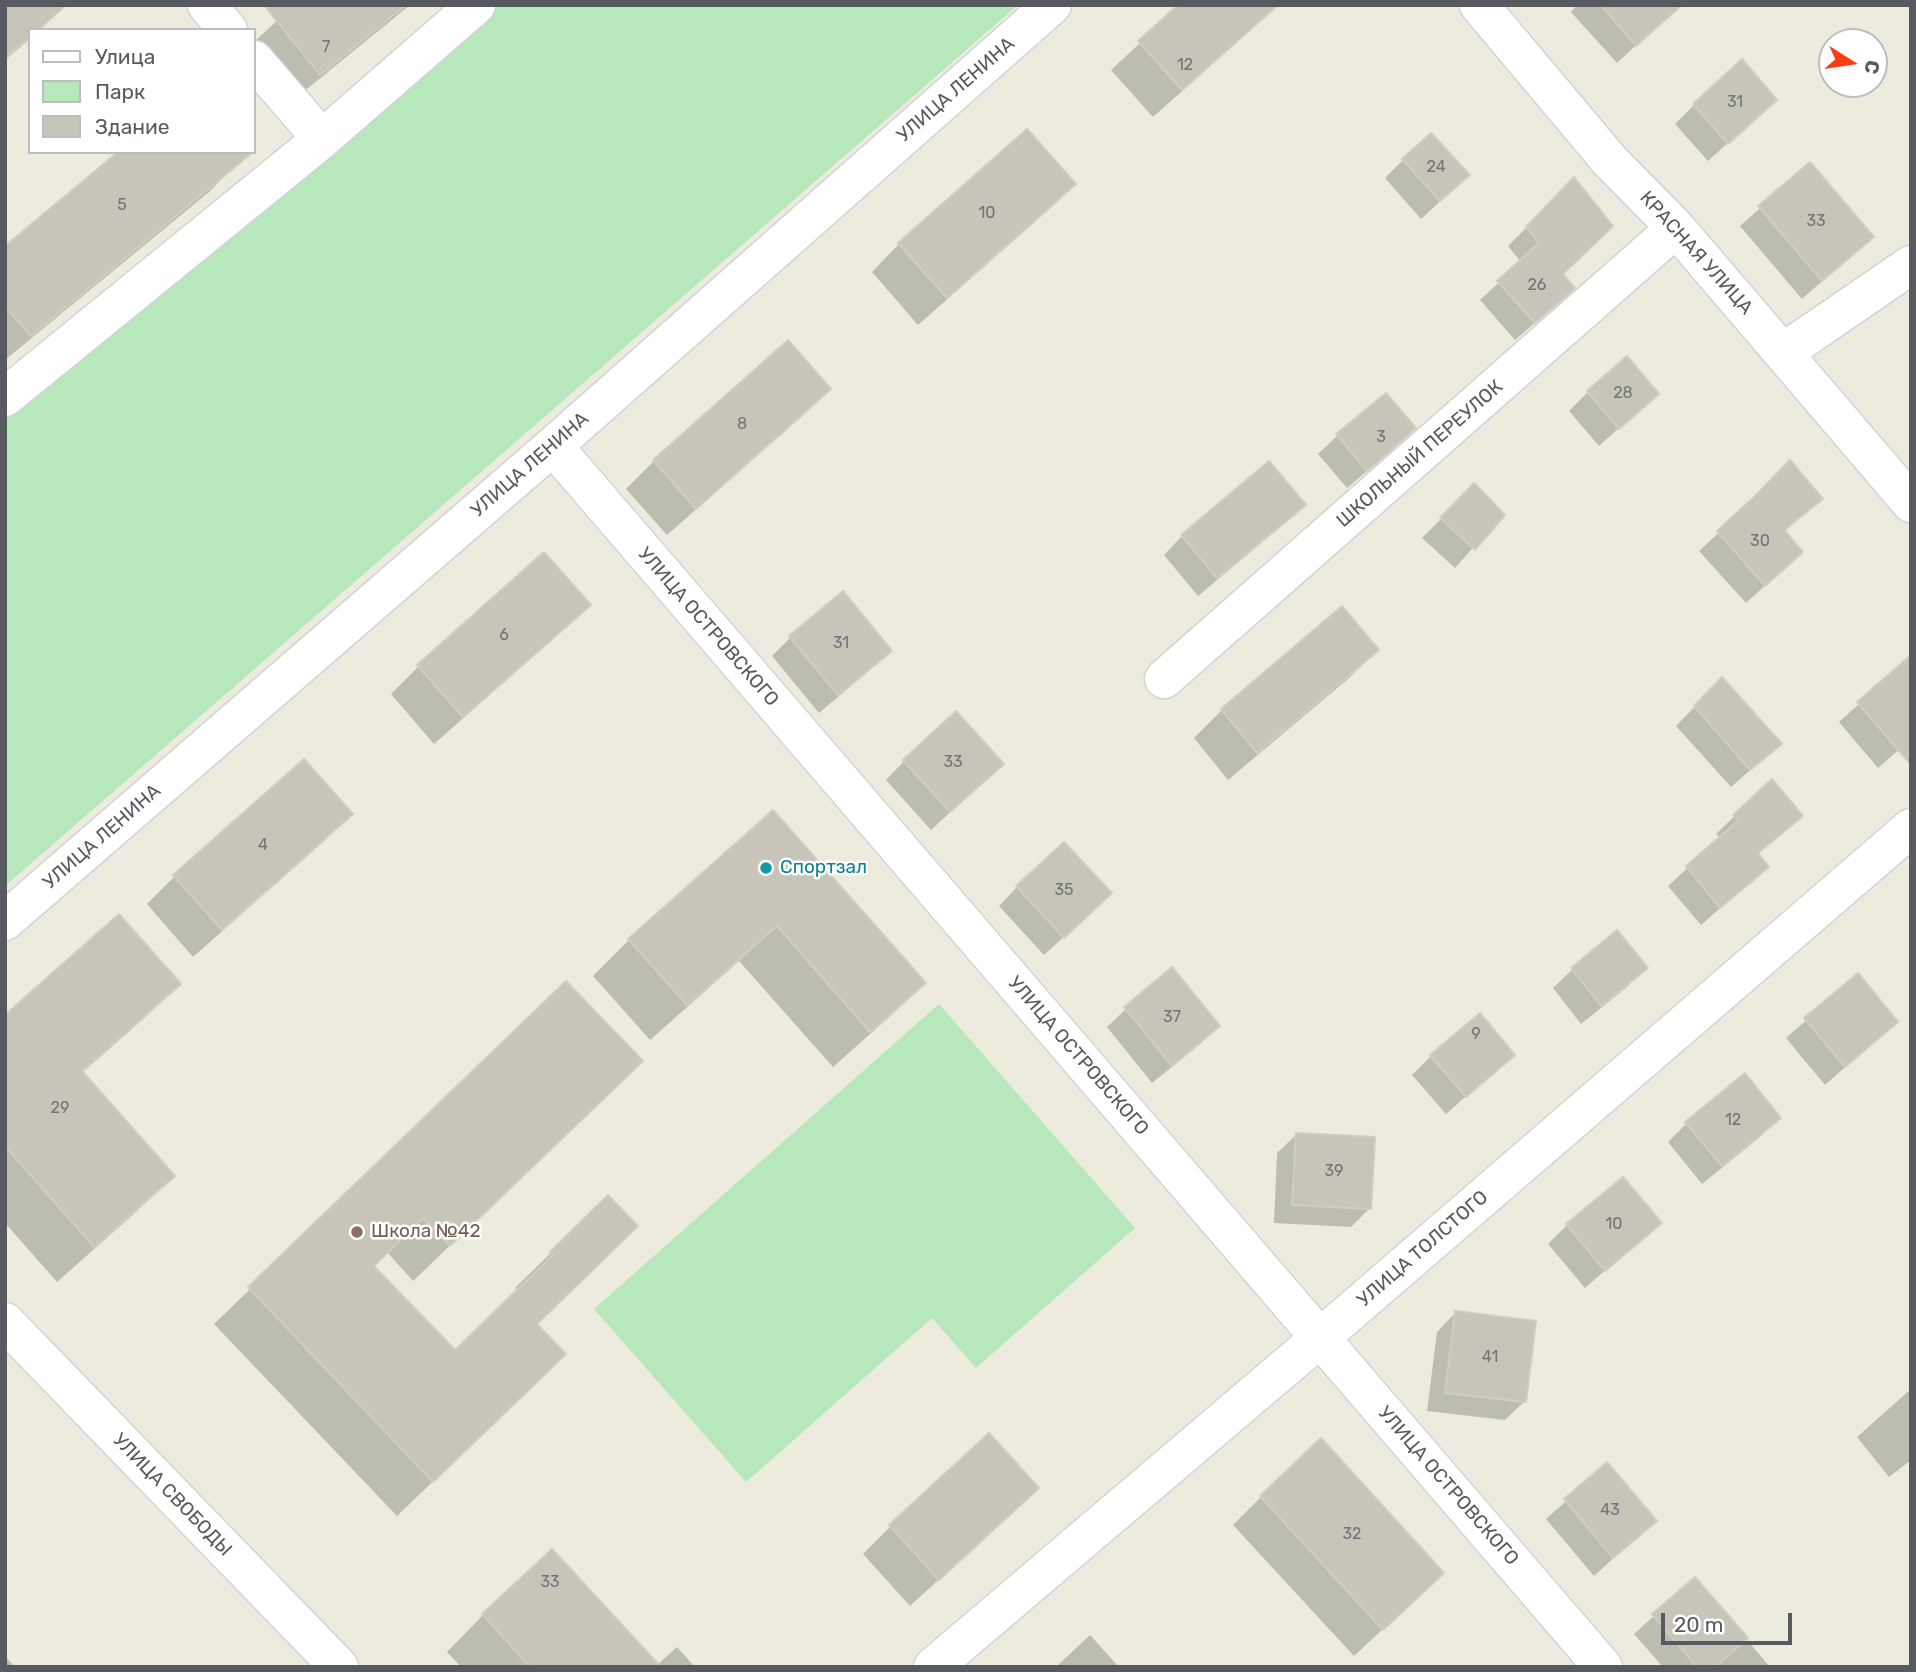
<!DOCTYPE html>
<html>
<head>
<meta charset="utf-8">
<style>
	body { margin:0 }
	#map { position:relative; width:1916px; height:1672px; overflow:hidden; background:#ecebdd; font-family:Rubik,sans-serif }
	canvas { display:block }
	.frame { position:absolute; inset:0; border:7px solid #575a61; pointer-events:none }
	.legend { position:absolute; left:28px; top:28px; width:228px; height:126px; box-sizing:border-box; background:#fff; border:2px solid #bcbdc0; margin:0; padding:9px 12px; list-style:none; font-size:21px; color:#575a61 }
	.legend li { display:flex; align-items:center; gap:14px; height:35px }
	.legend b { width:35px; border:2px solid #bcbdc0 }
	.north { position:absolute; left:1818px; top:28px; width:70px; height:70px; box-sizing:border-box; background:#fff; border:2px solid #bcbdc0; border-radius:50%; rotate:102deg; font-size:19px; font-weight:700; line-height:28px; text-align:center; color:#575a61 }
	.north::after { content:''; display:block; margin:auto; width:24px; height:32px; background:#fc3c14; clip-path:polygon(50% 0,100% 100%,50% 72%,0 100%) }
	.scale { position:absolute; left:1661px; top:1613px; width:131px; height:32px; box-sizing:border-box; border:4px solid #575a61; border-top:0; padding-left:9px; font-size:21px; line-height:24px; white-space:nowrap; color:#575a61; -webkit-text-stroke:5px #fff; paint-order:stroke }
</style>
</head>
<body>
<div id="map">
<canvas width="1916" height="1672"></canvas>
<div class="frame"></div>
<ul class="legend">
<li><b style="height:9px;background:#fff"></b>Улица</li>
<li><b style="height:19px;background:#b6e8bb"></b>Парк</li>
<li><b style="height:19px;background:#c7c4ba"></b>Здание</li>
</ul>
<div class="north">С</div>
<div class="scale">20 m</div>
</div>
<script>
const context = document.querySelector('canvas').getContext('2d');
context.lineJoin = 'round';
function fillPath(path, color) {
  context.fillStyle = color;
  context.fill(path, 'evenodd');
}
function poly(rows) {
  const path = new Path2D();
  for (const r of rows) {
    path.moveTo(r[0], r[1]);
    for (let i = 2; i < r.length; i += 2) path.lineTo(r[i], r[i + 1]);
  }
  return path;
}
function trace(path, color, width, dash) {
  context.strokeStyle = color;
  context.lineWidth = width;
  context.lineCap = dash ? 'butt' : 'round';
  context.setLineDash(dash || []);
  context.stroke(path);
}
function write(font, color, halo, rows, align = 'center') {
  context.font = font + ' Rubik,sans-serif';
  context.lineWidth = 5;
  context.setLineDash([]);
  context.textBaseline = 'middle';
  context.strokeStyle = halo;
  context.fillStyle = color;
  for (const [text, x, y, turn = 0] of rows) {
    context.save();
    context.translate(x, y);
    context.rotate((+turn || 0) * Math.PI / 180);
    context.textAlign = isNaN(turn) ? turn : align;
    if (halo) context.strokeText(text, 0, 0);
    context.fillText(text, 0, 0);
    context.restore();
  }
}
fillPath(poly([
	[497,5,1018,5,5,886,5,420],
	[939,1004,1135,1228,976,1368,932,1318,746,1482,594,1309]
]), '#b6e8bb');
fillPath(poly([
	[5,5,65,5,40,30,30,30,30,39,5,60],
	[294,5,410,5,291,102,254,42],
	[1181,5,1279,5,1153,117,1111,70],
	[1577,5,1679,5,1617,63,1571,12],
	[1775,100,1708,161,1675,124,1694,105],
	[1403,160,1448,194,1421,219,1385,178],
	[237,164,209,192,5,360,5,248],
	[1810,164,1872,237,1802,299,1740,226],
	[1574,180,1561,275,1554,306,1515,340,1480,300,1521,262,1508,246],
	[1073,184,1046,212,918,325,872,272,899,244],
	[829,389,801,417,667,535,626,489,654,461],
	[1588,392,1657,394,1599,446,1569,411],
	[1386,395,1395,447,1347,488,1318,454,1337,436],
	[1474,486,1502,515,1455,568,1422,538],
	[1820,499,1783,533,1782,570,1746,603,1699,551,1750,504],
	[1304,505,1285,523,1198,596,1164,555,1182,536],
	[588,605,561,632,434,744,391,694,419,666],
	[1342,609,1376,650,1349,678,1228,780,1194,738,1222,710],
	[791,637,890,651,871,669,819,713,772,656],
	[1900,667,1911,739,1878,768,1839,722],
	[1722,679,1780,744,1731,787,1676,726],
	[904,761,983,782,931,830,886,780],
	[1771,781,1801,816,1757,855,1767,867,1701,925,1668,886,1720,838,1716,834],
	[773,812,924,983,887,1019,833,1067,739,961,650,1040,593,976,629,940],
	[351,814,323,842,193,957,147,904,175,876],
	[1017,887,1091,912,1044,955,999,906],
	[1617,933,1645,968,1627,987,1581,1024,1553,988,1572,970],
	[1858,975,1896,1022,1825,1085,1786,1038],
	[178,984,142,1020,82,1073,172,1176,136,1212,57,1282,5,1223,5,1017],
	[566,984,605,1097,413,1281,387,1252,372,1266,455,1353,518,1291,515,1288,608,1197,535,1325,528,1390,397,1516,214,1324],
	[1126,1009,1218,1026,1199,1045,1152,1083,1107,1027],
	[1513,1055,1446,1114,1412,1075,1431,1056],
	[1779,1118,1760,1137,1702,1184,1668,1142,1687,1123],
	[1296,1135,1370,1208,1351,1227,1274,1223,1277,1153],
	[1659,1223,1585,1288,1548,1244,1567,1225],
	[1455,1313,1524,1402,1505,1420,1427,1411,1437,1332],
	[1911,1389,1911,1460,1889,1477,1857,1437],
	[1607,1465,1654,1521,1594,1576,1546,1519],
	[1261,1497,1414,1600,1354,1656,1233,1525],
	[1009,1515,910,1606,863,1554,891,1526],
	[1695,1579,1770,1667,1663,1667,1634,1634],
	[483,1615,657,1665,677,1647,695,1667,461,1667,447,1652],
	[1090,1635,1119,1667,1056,1667],
	[5,1656,15,1667,5,1667]
]), '#0003');
const building = poly([
	[5,5,66,5,38,30,30,30,30,37,5,58,5,5],
	[264,5,406,5,320,75,264,5],
	[1178,5,1278,5,1182,90,1138,41,1178,5],
	[1601,5,1682,5,1636,46,1601,5],
	[1742,59,1777,100,1728,144,1693,104,1742,59],
	[1027,129,1076,184,947,298,898,243,1027,129],
	[1431,133,1470,175,1440,201,1402,159,1431,133],
	[118,152,253,152,31,336,5,307,5,246,118,152],
	[1810,162,1874,237,1822,281,1758,206,1810,162],
	[1574,177,1613,226,1563,274,1575,288,1535,323,1497,281,1539,243,1526,227,1574,177],
	[788,340,831,389,696,509,653,460,788,340],
	[1627,356,1659,394,1619,429,1587,391,1627,356],
	[1386,393,1416,428,1367,471,1336,434,1386,393],
	[1790,460,1823,499,1784,530,1803,552,1765,586,1717,531,1754,497,1790,460],
	[1269,461,1306,505,1217,578,1181,535,1269,461],
	[1474,483,1505,515,1475,550,1440,518,1474,483],
	[544,552,591,605,463,717,417,665,544,552],
	[843,591,892,651,838,695,789,636,843,591],
	[1342,606,1379,650,1257,753,1221,709,1342,606],
	[1911,655,1911,765,1857,702,1911,655],
	[1722,677,1782,744,1750,770,1694,706,1722,677],
	[956,711,1004,764,950,812,903,760,956,711],
	[304,759,353,814,222,930,173,875,304,759],
	[1772,779,1803,816,1758,853,1769,867,1720,908,1686,866,1739,820,1733,815,1772,779],
	[773,810,926,983,870,1032,777,926,687,1005,628,939,773,810],
	[1064,842,1112,893,1064,938,1016,886,1064,842],
	[119,914,181,984,82,1071,175,1176,94,1247,5,1146,5,1015,119,914],
	[1617,930,1648,968,1601,1006,1571,968,1617,930],
	[1172,967,1220,1026,1172,1066,1124,1007,1172,967],
	[1858,973,1898,1022,1845,1067,1804,1018,1858,973],
	[566,981,643,1061,450,1246,423,1218,374,1266,455,1350,553,1255,550,1252,608,1195,638,1226,537,1324,566,1354,433,1482,248,1287,566,981],
	[1480,1013,1515,1055,1466,1097,1430,1055,1480,1013],
	[1745,1073,1781,1118,1722,1166,1685,1122,1745,1073],
	[1296,1133,1375,1137,1371,1209,1292,1205,1296,1133],
	[1623,1177,1662,1223,1605,1271,1566,1224,1623,1177],
	[1455,1311,1536,1321,1526,1402,1445,1393,1455,1311],
	[989,1433,1039,1488,939,1580,889,1525,989,1433],
	[1321,1438,1444,1573,1383,1630,1260,1496,1321,1438],
	[1607,1462,1657,1521,1613,1558,1564,1499,1607,1462],
	[552,1549,661,1667,530,1667,482,1614,552,1549],
	[1695,1577,1748,1638,1715,1667,1697,1667,1652,1614,1695,1577]
]);
fillPath(building, '#c7c4ba');
trace(building, '#d1cdbb', 2);
const minor = poly([
	[207,5,228,30],
	[1479,5,1610,161,1676,228,1911,503],
	[254,60,322,139],
	[1784,352,1911,265],
	[5,397,322,139,476,5],
	[553,446,1603,1667],
	[1164,679,1676,228],
	[5,921,553,446,1052,5],
	[5,1322,339,1667],
	[933,1667,1320,1338,1911,828]
]);
trace(minor, '#d1d3da', 41);
trace(minor, '#fff', 38);
for (const [x, y, r, color] of [
	[766,868,7,"#0f9aa8"],
	[357,1232,7,"#8d6e63"]
]) {
  const dot = new Path2D();
  dot.arc(x, y, r, 0, 2 * Math.PI);
  context.fillStyle = color;
  context.fill(dot);
  trace(dot, '#fff', 2.5);
}
write('16px', '#737477', null, [
	["7",326,47],
	["12",1185,65],
	["31",1735,102],
	["24",1436,167],
	["5",122,205],
	["10",987,213],
	["33",1816,221],
	["26",1537,285],
	["28",1623,393],
	["8",742,424],
	["3",1381,437],
	["30",1760,541],
	["6",504,635],
	["31",841,643],
	["33",953,762],
	["4",263,845],
	["35",1064,890],
	["37",1172,1017],
	["9",1476,1034],
	["29",60,1108],
	["12",1733,1120],
	["39",1334,1171],
	["10",1614,1224],
	["41",1490,1357],
	["43",1610,1510],
	["32",1352,1534],
	["33",550,1582]
]);
write('19px', '#575a61', '#fff', [
	["УЛИЦА ЛЕНИНА",956,90,-41],
	["КРАСНАЯ УЛИЦА",1696,253,48],
	["ШКОЛЬНЫЙ ПЕРЕУЛОК",1420,454,-41],
	["УЛИЦА ЛЕНИНА",530,465,-41],
	["УЛИЦА ОСТРОВСКОГО",708,627,49],
	["УЛИЦА ЛЕНИНА",102,837,-41],
	["УЛИЦА ОСТРОВСКОГО",1078,1056,49],
	["УЛИЦА ТОЛСТОГО",1423,1249,-41],
	["УЛИЦА ОСТРОВСКОГО",1448,1486,49],
	["УЛИЦА СВОБОДЫ",172,1495,46]
]);
write('19px', '#0d838f', '#fff', [
	["Спортзал",780,868]
], 'left');
write('19px', '#785e54', '#fff', [
	["Школа №42",371,1232]
], 'left');
</script>
</body>
</html>
